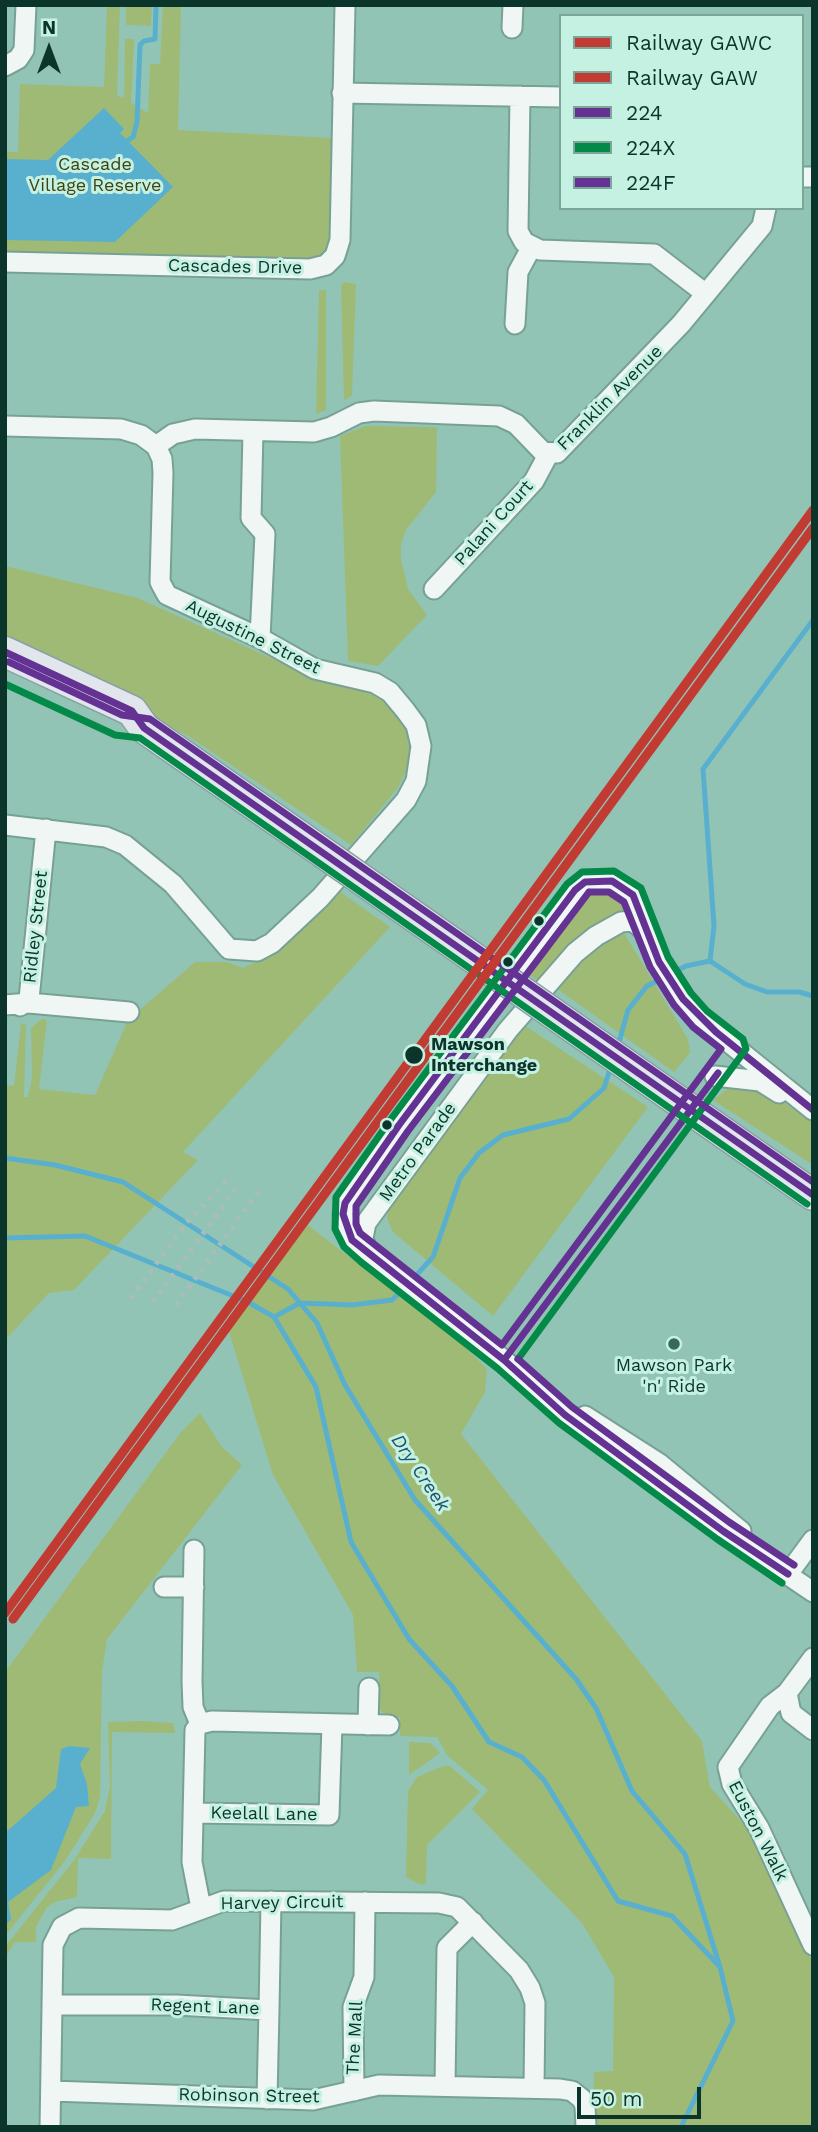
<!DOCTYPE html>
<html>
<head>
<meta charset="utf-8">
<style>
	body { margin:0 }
	#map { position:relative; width:818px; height:2132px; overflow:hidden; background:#92c4b6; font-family:"Work Sans",sans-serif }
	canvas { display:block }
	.frame { position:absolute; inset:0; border:7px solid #0b352b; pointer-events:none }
	.legend { position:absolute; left:559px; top:14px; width:245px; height:196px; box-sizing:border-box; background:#c5f1e2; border:2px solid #7ba699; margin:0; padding:9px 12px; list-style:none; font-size:21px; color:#0b352b }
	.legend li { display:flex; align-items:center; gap:14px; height:35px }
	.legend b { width:35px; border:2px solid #7ba699 }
	.north { position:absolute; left:14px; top:14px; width:70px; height:70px; -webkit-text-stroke:5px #c5f1e2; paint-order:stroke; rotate:0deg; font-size:19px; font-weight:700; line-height:28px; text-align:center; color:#0b352b }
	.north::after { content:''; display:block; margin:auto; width:24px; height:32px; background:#0b352b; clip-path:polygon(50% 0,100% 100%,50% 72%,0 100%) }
	.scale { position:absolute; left:577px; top:2087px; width:124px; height:32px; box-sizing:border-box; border:4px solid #0b352b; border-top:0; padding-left:9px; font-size:21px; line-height:24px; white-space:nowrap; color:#0b352b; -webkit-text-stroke:5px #c5f1e2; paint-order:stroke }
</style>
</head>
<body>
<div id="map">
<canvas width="818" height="2132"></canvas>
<div class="frame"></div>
<ul class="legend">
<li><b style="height:9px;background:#c23b33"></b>Railway GAWC</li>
<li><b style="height:9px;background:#c23b33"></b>Railway GAW</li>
<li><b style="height:9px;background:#633293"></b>224</li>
<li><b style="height:9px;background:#038a48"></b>224X</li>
<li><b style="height:9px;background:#633293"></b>224F</li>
</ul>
<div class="north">N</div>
<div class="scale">50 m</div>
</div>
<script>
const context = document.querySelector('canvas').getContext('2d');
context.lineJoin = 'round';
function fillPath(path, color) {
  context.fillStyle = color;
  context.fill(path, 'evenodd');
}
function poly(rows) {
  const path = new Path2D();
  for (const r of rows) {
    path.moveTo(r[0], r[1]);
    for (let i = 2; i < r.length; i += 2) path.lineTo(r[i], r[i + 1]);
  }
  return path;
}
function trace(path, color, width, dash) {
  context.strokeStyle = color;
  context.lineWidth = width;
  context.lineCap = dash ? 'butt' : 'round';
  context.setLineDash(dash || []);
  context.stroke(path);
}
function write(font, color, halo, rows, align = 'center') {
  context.font = font + ' "Work Sans",sans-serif';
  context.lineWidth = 6;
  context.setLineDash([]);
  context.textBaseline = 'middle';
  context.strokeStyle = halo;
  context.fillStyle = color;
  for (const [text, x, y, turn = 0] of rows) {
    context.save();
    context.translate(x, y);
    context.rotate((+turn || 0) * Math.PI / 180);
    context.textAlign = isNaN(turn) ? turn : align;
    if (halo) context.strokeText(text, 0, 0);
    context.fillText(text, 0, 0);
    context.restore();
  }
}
fillPath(poly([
	[107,5,120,5,117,95,124,98,125,39,134,39,131,103,148,113,150,64,160,64,163,5,181,5,178,130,331,138,329,248,316,261,5,255,5,152,18,152,20,84,104,87],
	[126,5,152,5,151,26,126,25],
	[344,282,356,284,352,396,344,400,341,286],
	[319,290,326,290,326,410,316,414],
	[365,426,437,427,436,492,406,530,401,544,401,559,408,589,427,615,378,666,348,661,340,436],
	[5,566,138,598,320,680,368,692,382,700,402,721,410,742,410,764,397,789,351,845,191,738,73,673,5,644],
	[339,891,390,927,183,1152,198,1160,74,1290,49,1293,5,1340,5,1085,14,1086,21,1023,26,1025,24,1097,28,1097,32,1078,31,1028,42,1019,47,1020,39,1089,95,1095,128,1020,195,962,227,962,243,968,258,961],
	[593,891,617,896,629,910,597,930,541,983,525,972,580,899],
	[621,928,688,1039,690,1053,674,1072,553,986,585,950],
	[524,1025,648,1107,493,1316,393,1232,387,1219,389,1207],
	[731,1086,769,1092,813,1123,813,1165,713,1100],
	[304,1222,463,1345,487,1369,485,1392,461,1434,702,1741,710,1787,760,1842,809,1949,813,1971,813,2127,593,2127,594,2072,613,2071,614,1977,582,1923,472,1809,488,1790,447,1755,437,1737,400,1736,400,1717,388,1716,380,1710,379,1672,357,1672,353,1615,273,1475,226,1322],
	[200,1413,222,1447,242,1465,107,1639,102,1672,100,1798,95,1813,65,1861,5,1936,5,1672,181,1432],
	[143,1721,173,1723,175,1733,112,1732,111,1859,78,1858,77,1897,55,1902,47,1907,36,1927,36,1942,15,1942,5,1958,5,1947,74,1860,105,1811,110,1785,108,1722],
	[409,1742,431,1743,440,1753,409,1775],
	[443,1766,450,1766,480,1792,427,1845,426,1884,419,1884,406,1877,408,1791,417,1777]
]), '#9fba75');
fillPath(poly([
	[104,108,124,129,120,133,173,187,115,242,5,240,5,159,48,160],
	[69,1746,90,1748,80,1764,87,1784,89,1806,76,1807,51,1870,8,1902,11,1919,5,1926,5,1833,56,1788,61,1749]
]), '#59b0ce');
trace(poly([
	[127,141,133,137,137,122,140,45,144,41,155,39,156,5],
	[710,961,714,926,703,769,813,620],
	[618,1046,628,1010,647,986,686,966,710,961,745,984,767,992,799,992,813,996],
	[5,1158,55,1165,123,1182,288,1289,317,1323,345,1385,415,1500,576,1679,596,1708,632,1791,685,1854,719,1964],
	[5,1238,85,1236,248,1302,274,1317,316,1387,351,1542,409,1639,452,1686,489,1742,522,1757,544,1780,618,1901,672,1916,720,1967,733,2021,681,2127],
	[411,1281,433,1257,460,1178,479,1153,503,1135,569,1119,604,1088,611,1066],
	[274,1317,300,1303,352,1305,392,1300,404,1288]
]), '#59b0ce', 5);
const minor = poly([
	[512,28,513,5],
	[5,66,18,59,24,50,26,5],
	[342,93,561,97],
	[520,96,518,231,524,242,540,250,654,254,706,294],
	[802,177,813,177],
	[5,262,310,269,326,265,335,256,340,240,345,5],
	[515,324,518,272,531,248],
	[5,426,121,429,141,435,156,446,162,459,163,473,160,582,167,595,260,638,315,669,375,683,390,692,405,710,416,725,421,746,416,781,406,800,320,898,272,943,257,951,229,949,173,884,125,845,106,837,5,825],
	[253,431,251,518,265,534,260,638],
	[156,446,173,434,195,429,314,432,331,427,359,413,374,411,499,416,516,424,543,452,557,453,681,324,762,226,766,208],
	[434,589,534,481,549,453],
	[5,1005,29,1003,129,1012],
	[20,1006,29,999,46,829],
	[715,1076,760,1081,779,1093],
	[813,1110,716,1032,683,999,659,962,633,895,612,881,585,882,575,890,399,1125,345,1203,343,1214,345,1227,352,1240,504,1360,565,1415,723,1531,813,1592],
	[368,1254,363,1238,366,1223,508,1030,575,953,596,936,621,922,633,921,647,933],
	[585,1416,660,1464,741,1531],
	[194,1550,192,1681,193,1707,200,1724],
	[788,1574,813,1540],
	[164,1587,194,1587],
	[813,1658,787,1693,770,1706,728,1767,732,1784,759,1828,813,1945],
	[787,1693,791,1713,813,1730],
	[368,1725,369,1688],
	[193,1813,329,1815,332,1724],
	[201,1908,192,1862,195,1730,200,1724,212,1721,389,1725],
	[52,2005,176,2005,269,2010,267,2099],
	[269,2010,271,1901],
	[445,2086,447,1948,473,1922],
	[51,2091,313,2100,379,2085,560,2089,572,2091,582,2099,585,2106,586,2127],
	[354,2091,353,2007,364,1977,365,1902],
	[50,2127,53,1945,62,1927,79,1918,172,1920,224,1901,439,1903,457,1907,519,1970,530,1988,535,2003,534,2088]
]);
const primary = poly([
	[5,652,132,711,144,728,331,858],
	[724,1133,813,1195]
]);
trace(minor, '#78a196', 23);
trace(primary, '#8aa0a6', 33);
trace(minor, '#eff6f4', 19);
trace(primary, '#e0e6eb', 30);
trace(poly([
	[131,1298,186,1223,230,1177],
	[153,1302,240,1183],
	[176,1305,258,1192]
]), '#adbcb8', 5, [3.5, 7]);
const primaryBridge = poly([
	[331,858,724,1133]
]);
trace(primaryBridge, '#8aa0a6', 33, []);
trace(primaryBridge, '#e0e6eb', 30);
trace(poly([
	[5,652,132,711,144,728,813,1195],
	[504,1360,718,1073],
	[788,1574,723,1531,565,1415,504,1360,352,1240,343,1214,345,1203,399,1125,575,890,585,882,612,881,633,895,659,962,683,999,716,1032,813,1110]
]), '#633293', 7);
trace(poly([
	[5,684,115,735,140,738,807,1204],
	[518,1359,746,1049,743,1039,707,1011,691,993,668,957,641,888,614,871,582,872,567,884,391,1119,336,1197,335,1229,344,1247,361,1262,497,1368,559,1423,717,1539,782,1583]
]), '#038a48', 7);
trace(poly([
	[9,662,122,715,150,719,813,1182],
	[589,892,609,892,624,902,650,967,674,1005,693,1027,721,1049,502,1345,360,1233,356,1224,356,1206,408,1131,589,892],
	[518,1359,572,1407,729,1522,794,1565]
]), '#633293', 7);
trace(poly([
	[5,1613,813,510]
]), '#c23b33', 9);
trace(poly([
	[13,1619,813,528]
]), '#c23b33', 9);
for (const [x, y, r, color] of [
	[539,921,6,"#0b352b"],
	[508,962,6,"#0b352b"],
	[414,1055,10,"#0b352b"],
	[387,1125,6,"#0b352b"],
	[674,1344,7,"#3a675c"]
]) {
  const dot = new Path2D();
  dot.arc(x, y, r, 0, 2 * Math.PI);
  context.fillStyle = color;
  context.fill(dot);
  trace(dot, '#c5f1e2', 2.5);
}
write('18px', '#3f4310', '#c5f1e2', [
	["Cascade",95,165],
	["Village Reserve",95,186]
]);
write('18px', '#0b352b', '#c5f1e2', [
	["Cascades Drive",235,267,1],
	["Franklin Avenue",610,398,-45],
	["Palani Court",494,523,-48],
	["Augustine Street",253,637,26],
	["Ridley Street",36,927,-84],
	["Metro Parade",418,1152,-54],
	["Keelall Lane",264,1814,1],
	["Euston Walk",758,1831,63],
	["Harvey Circuit",282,1903,-1],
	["Regent Lane",205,2007,2],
	["The Mall",355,2038,-87],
	["Robinson Street",249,2096,1]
]);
write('bold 18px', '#0b352b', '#c5f1e2', [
	["Mawson",431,1045],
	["Interchange",431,1066]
], 'left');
write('18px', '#0b352b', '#c5f1e2', [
	["Mawson Park",674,1366],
	["'n' Ride",674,1387]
]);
write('italic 19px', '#1c536d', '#c5f1e2', [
	["Dry Creek",420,1473,56]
]);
</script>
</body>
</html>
